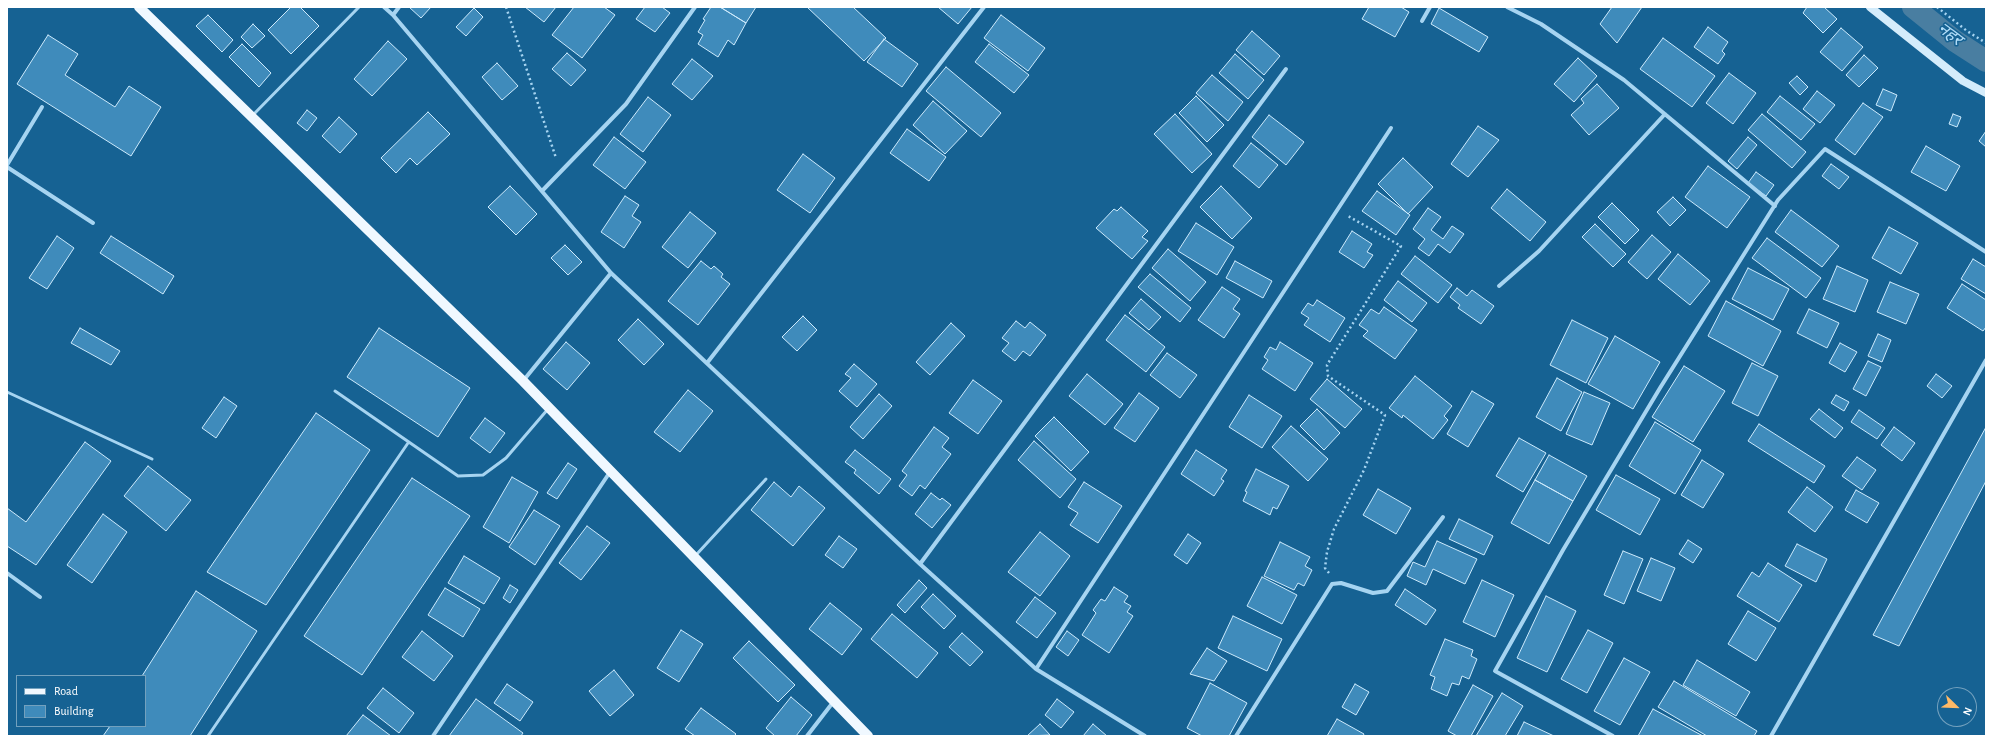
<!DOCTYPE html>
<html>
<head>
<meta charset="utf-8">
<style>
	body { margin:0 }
	#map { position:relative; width:1993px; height:743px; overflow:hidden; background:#166293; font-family:"Alegreya Sans",sans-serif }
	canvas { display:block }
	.frame { position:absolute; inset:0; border:8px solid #fff; pointer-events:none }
	.legend { position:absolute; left:16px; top:675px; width:130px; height:52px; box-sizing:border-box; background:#166293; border:1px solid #73a1be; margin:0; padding:5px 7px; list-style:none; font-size:12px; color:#fff }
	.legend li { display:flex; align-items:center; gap:8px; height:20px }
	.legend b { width:20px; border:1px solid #73a1be }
	.north { position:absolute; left:1937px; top:687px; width:40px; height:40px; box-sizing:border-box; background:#166293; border:1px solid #73a1be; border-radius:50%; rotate:113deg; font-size:11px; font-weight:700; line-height:16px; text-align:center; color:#fff }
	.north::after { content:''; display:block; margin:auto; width:14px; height:18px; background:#ffb966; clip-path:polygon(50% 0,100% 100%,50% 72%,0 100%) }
</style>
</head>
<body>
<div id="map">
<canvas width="1993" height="743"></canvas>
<div class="frame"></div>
<ul class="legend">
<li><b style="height:5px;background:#f0f8ff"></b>Road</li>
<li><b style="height:11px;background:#3f8bbb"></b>Building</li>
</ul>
<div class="north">N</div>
</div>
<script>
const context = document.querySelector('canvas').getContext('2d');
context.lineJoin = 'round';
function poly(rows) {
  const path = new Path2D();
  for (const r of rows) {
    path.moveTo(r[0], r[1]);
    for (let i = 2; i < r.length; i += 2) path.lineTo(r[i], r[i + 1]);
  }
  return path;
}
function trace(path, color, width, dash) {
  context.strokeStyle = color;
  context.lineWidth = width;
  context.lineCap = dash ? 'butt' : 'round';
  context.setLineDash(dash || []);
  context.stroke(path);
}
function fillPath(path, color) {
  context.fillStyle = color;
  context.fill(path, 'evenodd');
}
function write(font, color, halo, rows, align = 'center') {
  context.font = font + ' "Alegreya Sans","Noto Sans Devanagari",sans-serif';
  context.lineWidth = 3;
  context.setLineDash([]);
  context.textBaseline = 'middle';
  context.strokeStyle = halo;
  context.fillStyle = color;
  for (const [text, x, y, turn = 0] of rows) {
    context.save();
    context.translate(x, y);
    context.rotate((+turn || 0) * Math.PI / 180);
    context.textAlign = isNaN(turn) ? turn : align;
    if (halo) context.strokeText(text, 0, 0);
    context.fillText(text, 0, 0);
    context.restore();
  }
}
trace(poly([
	[1913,7,1955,41,1986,61]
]), '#497ea1', 22);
const building = poly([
	[291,7,300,7,319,26,291,54,268,30,291,7],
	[409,7,431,7,421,18,409,7],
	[525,7,556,7,544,22,525,7],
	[574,7,604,7,615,15,582,58,552,35,574,7],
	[645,7,662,7,670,13,655,32,636,19,645,7],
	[711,7,720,7,746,23,734,45,728,40,718,57,698,44,703,35,698,32,705,20,703,19,711,7],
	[720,7,756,7,746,23,720,7],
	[807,7,853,7,886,38,864,61,807,7],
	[938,7,972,7,958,24,938,7],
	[1369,7,1401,7,1409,12,1395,37,1362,19,1369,7],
	[1612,7,1642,7,1617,43,1600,24,1612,7],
	[1807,7,1824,7,1837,19,1823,33,1803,13,1807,7],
	[474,8,483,17,466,36,456,27,474,8],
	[1439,8,1488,37,1479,52,1431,24,1439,8],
	[208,15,233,40,222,52,196,26,208,15],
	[1001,15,1045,48,1028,71,984,38,1001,15],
	[253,24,265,36,252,48,241,37,253,24],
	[1708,27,1728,42,1722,51,1725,54,1718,64,1694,47,1708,27],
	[1841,28,1863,47,1842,71,1820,52,1841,28],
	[1252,31,1280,56,1264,75,1236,50,1252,31],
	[48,35,78,54,65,75,115,107,129,86,161,107,131,156,17,84,48,35],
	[1663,38,1715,76,1692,107,1640,69,1663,38],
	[884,39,918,64,902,87,867,62,884,39],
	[388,41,407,59,372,96,354,79,388,41],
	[242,44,271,73,259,87,229,57,242,44],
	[989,44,1029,75,1014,93,975,62,989,44],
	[567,53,586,70,571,86,552,69,567,53],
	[1235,54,1264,80,1248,99,1219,73,1235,54],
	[1864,55,1878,68,1859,87,1846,75,1864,55],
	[1578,58,1597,76,1574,102,1554,84,1578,58],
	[692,59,713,76,692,100,672,84,692,59],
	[497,63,518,86,502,100,482,77,497,63],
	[946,67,1001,113,981,137,926,91,946,67],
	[1729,73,1756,93,1733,124,1706,103,1729,73],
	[1212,75,1243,102,1228,121,1196,93,1212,75],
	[1797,76,1808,87,1800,95,1789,83,1797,76],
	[1597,84,1619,108,1589,135,1571,115,1584,103,1581,99,1597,84],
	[1883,89,1897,95,1891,111,1876,105,1883,89],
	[1817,91,1835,105,1820,123,1803,109,1817,91],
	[1196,96,1224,125,1207,142,1179,113,1196,96],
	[1780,96,1815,124,1801,140,1767,112,1780,96],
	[648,97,671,115,643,152,620,134,648,97],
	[933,101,967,131,945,154,913,125,933,101],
	[1863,103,1883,117,1855,155,1835,140,1863,103],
	[307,110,317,118,307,131,297,123,307,110],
	[428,112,450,134,417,165,410,158,396,173,381,158,428,112],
	[1175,114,1212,154,1192,173,1154,134,1175,114],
	[1762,114,1806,152,1792,168,1748,130,1762,114],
	[1953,114,1961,117,1957,127,1949,124,1953,114],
	[1269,115,1304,142,1286,165,1252,137,1269,115],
	[339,117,357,134,340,153,322,136,339,117],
	[1478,126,1499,140,1468,177,1451,164,1478,126],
	[907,129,946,157,929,181,890,153,907,129],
	[1986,131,1986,147,1979,141,1986,131],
	[614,137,646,162,625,189,593,165,614,137],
	[1748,137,1757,145,1737,169,1728,161,1748,137],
	[1251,143,1278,165,1259,188,1233,166,1251,143],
	[1926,146,1960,166,1946,191,1911,172,1926,146],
	[803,154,835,178,810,213,777,190,803,154],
	[1403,158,1433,187,1408,214,1378,184,1403,158],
	[1831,164,1849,177,1839,189,1822,176,1831,164],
	[1708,166,1750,197,1727,228,1685,197,1708,166],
	[1756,172,1774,185,1766,196,1748,183,1756,172],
	[510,186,537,214,516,235,488,207,510,186],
	[1221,186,1252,218,1232,239,1200,207,1221,186],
	[1507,189,1546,222,1530,241,1491,208,1507,189],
	[1377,191,1410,215,1396,235,1362,211,1377,191],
	[625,196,639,205,632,216,641,222,624,248,601,232,625,196],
	[1673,197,1686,210,1670,226,1657,212,1673,197],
	[1612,203,1639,230,1625,244,1598,217,1612,203],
	[1121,207,1148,231,1142,237,1148,241,1132,259,1096,228,1114,209,1117,211,1121,207],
	[1428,208,1441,217,1431,230,1443,239,1452,226,1464,234,1450,253,1438,244,1429,256,1418,248,1425,239,1413,229,1428,208],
	[1791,210,1839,246,1822,267,1775,232,1791,210],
	[690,212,716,233,688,268,662,247,690,212],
	[1196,223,1234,247,1217,275,1178,251,1196,223],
	[1595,224,1626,254,1613,267,1582,237,1595,224],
	[1889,227,1918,243,1901,274,1872,258,1889,227],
	[1352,231,1372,244,1367,252,1373,255,1364,268,1339,252,1352,231],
	[1652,235,1671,252,1647,279,1628,262,1652,235],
	[57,236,74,248,47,289,29,278,57,236],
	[111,236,174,276,163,294,100,253,111,236],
	[1767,238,1821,278,1806,298,1752,258,1767,238],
	[565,245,582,262,568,275,551,258,565,245],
	[1168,249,1206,282,1190,301,1152,268,1168,249],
	[1678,254,1710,281,1690,305,1658,279,1678,254],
	[1415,256,1452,285,1438,303,1401,274,1415,256],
	[1973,259,1986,267,1986,294,1961,279,1973,259],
	[701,261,711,269,714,266,723,274,721,277,730,284,698,325,668,301,701,261],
	[1235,261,1272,281,1263,298,1226,278,1235,261],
	[1837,266,1868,280,1855,312,1823,299,1837,266],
	[1748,268,1789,289,1773,320,1732,299,1748,268],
	[1150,274,1191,308,1180,322,1138,287,1150,274],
	[1398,281,1427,303,1412,322,1384,300,1398,281],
	[1890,282,1919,294,1906,324,1877,312,1890,282],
	[1962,284,1986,300,1986,327,1983,331,1947,308,1962,284],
	[1222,287,1240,299,1233,309,1240,314,1224,338,1198,320,1222,287],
	[1457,288,1467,296,1472,290,1494,306,1481,324,1458,308,1460,305,1450,297,1457,288],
	[1141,299,1161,317,1149,330,1129,313,1141,299],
	[1317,300,1345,318,1330,342,1304,325,1309,318,1301,313,1308,303,1313,306,1317,300],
	[1726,301,1781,331,1763,366,1708,336,1726,301],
	[1384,307,1417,330,1395,359,1363,336,1368,331,1359,325,1371,309,1379,314,1384,307],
	[1809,309,1839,323,1827,348,1797,333,1809,309],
	[1125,315,1165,347,1146,372,1106,340,1125,315],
	[803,316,817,330,797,351,782,337,803,316],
	[638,319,664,344,644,365,618,340,638,319],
	[1572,320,1608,338,1586,383,1550,365,1572,320],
	[1016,321,1025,328,1030,322,1046,335,1030,356,1023,351,1015,361,1002,351,1009,343,1002,338,1016,321],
	[951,323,965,336,930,375,916,362,951,323],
	[80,328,120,351,111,365,71,343,80,328],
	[379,328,470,388,438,437,347,377,379,328],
	[1878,334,1891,340,1882,362,1868,356,1878,334],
	[1615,336,1660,362,1633,409,1588,384,1615,336],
	[566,342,590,363,567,390,543,369,566,342],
	[1280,342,1313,363,1295,391,1262,369,1268,360,1264,357,1270,347,1276,350,1280,342],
	[1840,343,1857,352,1845,372,1829,363,1840,343],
	[1167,353,1197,375,1180,398,1150,375,1167,353],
	[1868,361,1881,367,1866,396,1853,389,1868,361],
	[1752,363,1778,376,1758,416,1732,403,1752,363],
	[854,364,877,384,857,407,839,391,851,378,845,374,854,364],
	[1684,366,1725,391,1693,442,1652,417,1684,366],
	[1087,374,1123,404,1105,425,1069,396,1087,374],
	[1936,374,1952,386,1942,398,1927,386,1936,374],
	[1415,376,1452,406,1444,416,1448,420,1433,439,1403,415,1402,418,1389,408,1415,376],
	[1557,378,1582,392,1561,431,1536,417,1557,378],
	[1327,379,1362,409,1345,428,1310,399,1327,379],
	[973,380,1002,401,978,434,949,413,973,380],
	[688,390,713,411,680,452,654,432,688,390],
	[1472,391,1494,404,1468,447,1447,434,1472,391],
	[1584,392,1610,403,1592,445,1566,434,1584,392],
	[1139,393,1159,408,1135,442,1114,428,1139,393],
	[879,394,892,406,863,439,850,427,879,394],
	[1249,395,1282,416,1262,448,1229,427,1249,395],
	[1836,395,1849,402,1844,411,1831,403,1836,395],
	[224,397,237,406,216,438,202,428,224,397],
	[1317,409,1340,433,1324,450,1300,426,1317,409],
	[1819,409,1843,428,1835,438,1810,419,1819,409],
	[1859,410,1885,428,1877,439,1851,422,1859,410],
	[316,413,370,450,266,605,207,572,316,413],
	[1054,417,1089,452,1071,471,1035,436,1054,417],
	[485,418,505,433,490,453,470,438,485,418],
	[1655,422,1701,450,1675,494,1629,466,1655,422],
	[1759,424,1825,466,1814,483,1748,441,1759,424],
	[1291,426,1328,459,1308,481,1272,447,1291,426],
	[934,427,949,438,942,447,951,454,925,489,920,485,912,496,899,486,907,475,902,471,934,427],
	[1894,427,1915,443,1902,461,1881,445,1894,427],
	[1986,427,1986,481,1899,646,1873,635,1986,427],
	[1519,438,1546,453,1523,492,1496,476,1519,438],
	[1034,441,1076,479,1060,498,1018,460,1034,441],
	[85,442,111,461,36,565,7,546,7,508,26,522,85,442],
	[855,450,891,479,879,494,854,473,856,470,845,462,855,450],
	[1196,450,1227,470,1221,479,1224,481,1214,496,1181,474,1196,450],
	[1549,455,1587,476,1573,501,1535,480,1549,455],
	[1857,457,1876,470,1862,490,1842,476,1857,457],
	[1702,460,1724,474,1703,508,1681,495,1702,460],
	[568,463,577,469,557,499,547,493,568,463],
	[148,466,191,500,166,531,124,496,148,466],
	[1256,469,1289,486,1277,509,1273,507,1270,515,1243,501,1247,492,1245,491,1256,469],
	[1616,475,1660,499,1640,535,1596,510,1616,475],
	[512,477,538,492,509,543,483,527,512,477],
	[412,478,470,516,362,675,304,636,412,478],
	[1535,480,1573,501,1549,544,1511,523,1535,480],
	[774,482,791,497,799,486,825,508,793,546,751,510,774,482],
	[1084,482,1122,506,1098,543,1070,525,1078,513,1068,507,1084,482],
	[1807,487,1833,507,1815,532,1788,512,1807,487],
	[1378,489,1411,508,1396,534,1363,515,1378,489],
	[1856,490,1879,503,1867,523,1845,510,1856,490],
	[931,493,940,500,942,498,951,505,932,528,915,514,931,493],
	[534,510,560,526,535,565,509,547,534,510],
	[103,514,127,532,92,583,67,565,103,514],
	[1459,519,1493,536,1484,555,1449,539,1459,519],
	[587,526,610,543,581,580,559,563,587,526],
	[1040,532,1070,556,1040,596,1008,572,1040,532],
	[1188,534,1201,543,1187,564,1174,555,1188,534],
	[839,536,857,549,843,568,825,555,839,536],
	[1688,540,1702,549,1693,563,1679,554,1688,540],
	[1437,541,1477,559,1465,584,1433,569,1426,585,1407,576,1413,562,1425,567,1437,541],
	[1280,542,1310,557,1305,566,1312,570,1304,586,1298,583,1294,590,1264,576,1280,542],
	[1797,544,1827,559,1816,582,1785,566,1797,544],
	[1623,551,1643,559,1624,604,1604,595,1623,551],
	[464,556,500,578,484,604,448,583,464,556],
	[1651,558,1675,568,1661,601,1637,591,1651,558],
	[1768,563,1802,585,1779,622,1737,596,1752,572,1759,577,1768,563],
	[1262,577,1297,595,1282,624,1247,606,1262,577],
	[919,580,927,588,905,613,897,605,919,580],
	[1482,580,1514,595,1495,637,1463,622,1482,580],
	[510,585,518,590,510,603,503,598,510,585],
	[1114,587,1128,596,1124,602,1131,606,1127,612,1133,616,1109,653,1082,635,1096,613,1093,610,1101,599,1105,601,1114,587],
	[445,588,480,609,463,637,428,615,445,588],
	[1405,589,1436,610,1426,625,1395,605,1405,589],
	[196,591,257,631,190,736,103,736,110,726,145,726,145,676,142,676,196,591],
	[933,594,956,616,944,629,921,607,933,594],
	[1546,596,1576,611,1547,672,1517,658,1546,596],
	[1035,597,1056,613,1037,638,1016,622,1035,597],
	[830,603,862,629,842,655,809,629,830,603],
	[1748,611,1776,628,1756,661,1728,644,1748,611],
	[892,614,938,653,917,678,871,639,892,614],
	[1233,616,1282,639,1267,671,1218,648,1233,616],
	[681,630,703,644,679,682,657,668,681,630],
	[1588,630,1613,643,1587,693,1561,679,1588,630],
	[422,631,453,656,434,681,402,657,422,631],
	[1067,631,1079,640,1068,656,1056,647,1067,631],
	[962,633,983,652,970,666,949,647,962,633],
	[1445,639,1473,650,1471,656,1477,659,1469,679,1462,676,1459,685,1452,683,1447,696,1431,689,1435,677,1430,675,1445,639],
	[749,641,795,685,778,702,733,658,749,641],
	[1207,648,1227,661,1214,681,1190,674,1207,648],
	[1624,658,1650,672,1620,725,1594,711,1624,658],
	[1697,660,1750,692,1736,716,1683,685,1697,660],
	[614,670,634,695,610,716,589,691,614,670],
	[1674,681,1757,731,1754,736,1707,736,1658,707,1674,681],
	[1210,683,1247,703,1229,736,1202,736,1187,728,1210,683],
	[507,684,533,702,520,721,494,703,507,684],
	[1355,684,1369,692,1356,715,1342,707,1355,684],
	[1473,685,1493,696,1471,736,1457,736,1448,731,1473,685],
	[383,688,414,713,399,733,367,708,383,688],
	[1502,693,1523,706,1505,736,1476,736,1502,693],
	[791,697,812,715,796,736,775,736,766,728,791,697],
	[476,699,523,733,521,736,449,736,476,699],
	[1057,699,1074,712,1061,728,1045,715,1057,699],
	[701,708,736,734,734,736,695,736,685,729,701,708],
	[1653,709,1703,736,1638,736,1653,709],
	[363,715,391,736,346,736,363,715],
	[1337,719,1364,734,1363,736,1327,736,1337,719],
	[1524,722,1554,736,1517,736,1524,722],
	[1040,724,1050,735,1027,736,1040,724],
	[1093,724,1107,736,1083,736,1093,724]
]);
fillPath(building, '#3f8bbb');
trace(building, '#cdeafc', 1);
trace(poly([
	[506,7,556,158],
	[1937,7,1967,31,1986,43],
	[1329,573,1325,568,1327,552,1334,529,1364,470,1385,415,1328,376,1327,365,1401,246,1348,216]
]), '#a6d4f1', 2.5, [2, 3]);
trace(poly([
	[252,116,359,7],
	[335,391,458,476,483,475,506,458,548,409],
	[7,392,152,459],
	[696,555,766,479],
	[208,736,408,443]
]), '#a6d4f1', 3);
trace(poly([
	[384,7,393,15,611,273,920,564,1036,669,1145,736],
	[1507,7,1541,24,1624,80,1775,206],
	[393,15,399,7],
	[1422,21,1430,7],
	[7,165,42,107],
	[7,167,93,223],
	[542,191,626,104,695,7],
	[1499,286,1539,251,1665,114],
	[707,363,984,7],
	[523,381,611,273],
	[920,564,1286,69],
	[7,573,40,597],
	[1036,669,1391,128],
	[433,736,610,472],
	[807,736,834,701],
	[1236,736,1332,584,1341,583,1373,593,1387,591,1443,517],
	[1613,736,1495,671,1563,550,1660,388,1778,200,1825,149,1986,252],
	[1771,736,1986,360]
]), '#a6d4f1', 4);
trace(poly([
	[1870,7,1963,81,1986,93]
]), '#d4ecfb', 8);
trace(poly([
	[139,7,523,381,868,736]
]), '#f0f8ff', 10);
write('italic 17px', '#b2ddf8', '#166293', [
	["नहर",1950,34,37]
]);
</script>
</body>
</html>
